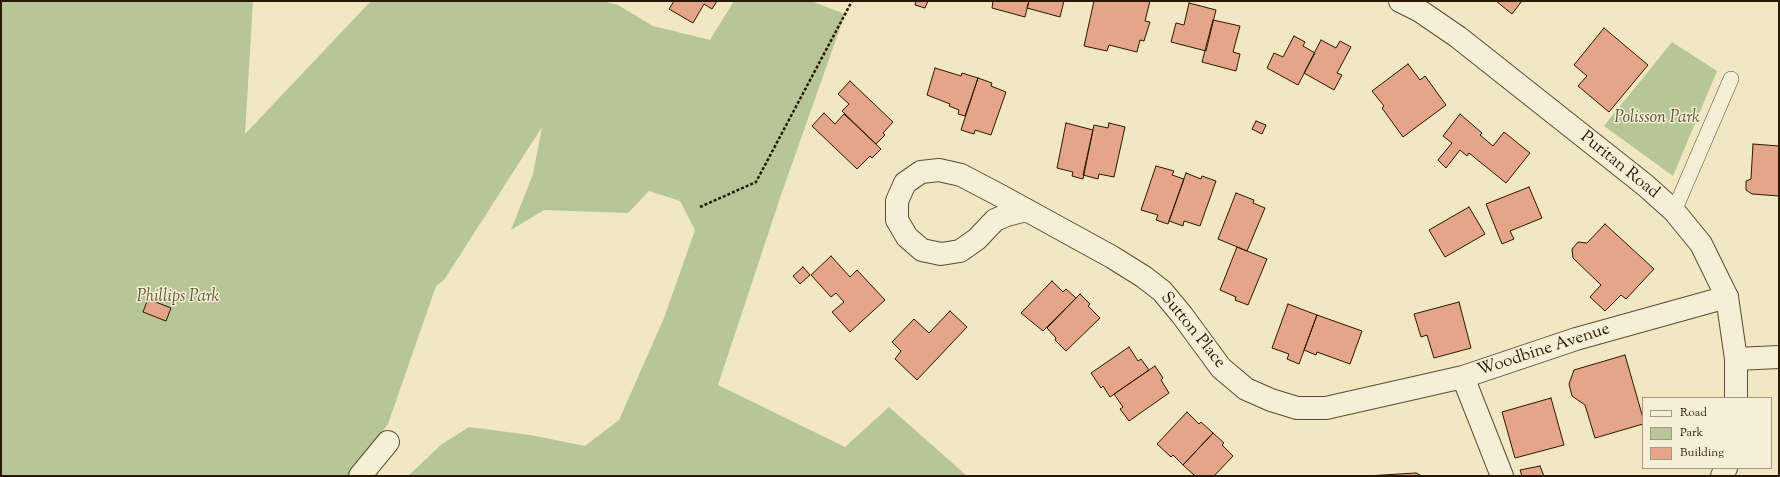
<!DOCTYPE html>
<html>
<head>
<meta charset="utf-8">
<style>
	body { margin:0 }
	#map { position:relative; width:1780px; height:477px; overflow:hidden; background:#f1e7c3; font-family:"Sorts Mill Goudy",serif }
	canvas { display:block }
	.frame { position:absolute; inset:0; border:2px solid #2a1700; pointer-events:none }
	.legend { position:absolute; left:1642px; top:397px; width:130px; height:72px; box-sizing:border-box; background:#f6efd8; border:1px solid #a49982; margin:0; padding:5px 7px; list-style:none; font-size:12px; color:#2a1700 }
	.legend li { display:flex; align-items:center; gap:8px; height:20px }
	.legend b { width:20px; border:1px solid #a49982 }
</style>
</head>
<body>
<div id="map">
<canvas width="1780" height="477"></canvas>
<div class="frame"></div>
<ul class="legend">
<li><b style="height:5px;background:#f6efd8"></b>Road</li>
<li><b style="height:11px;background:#b7c696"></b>Park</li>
<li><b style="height:11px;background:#e5a588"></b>Building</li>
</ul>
</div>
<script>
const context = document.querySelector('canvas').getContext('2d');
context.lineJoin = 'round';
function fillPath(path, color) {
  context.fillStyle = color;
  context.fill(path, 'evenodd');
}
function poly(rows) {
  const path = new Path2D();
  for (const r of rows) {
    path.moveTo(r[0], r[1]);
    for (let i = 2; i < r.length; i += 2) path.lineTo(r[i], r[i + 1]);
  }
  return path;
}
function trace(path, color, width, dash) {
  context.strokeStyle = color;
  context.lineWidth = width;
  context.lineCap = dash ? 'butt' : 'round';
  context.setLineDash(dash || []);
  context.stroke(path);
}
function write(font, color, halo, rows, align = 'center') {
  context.font = font + ' "Sorts Mill Goudy",serif';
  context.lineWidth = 3;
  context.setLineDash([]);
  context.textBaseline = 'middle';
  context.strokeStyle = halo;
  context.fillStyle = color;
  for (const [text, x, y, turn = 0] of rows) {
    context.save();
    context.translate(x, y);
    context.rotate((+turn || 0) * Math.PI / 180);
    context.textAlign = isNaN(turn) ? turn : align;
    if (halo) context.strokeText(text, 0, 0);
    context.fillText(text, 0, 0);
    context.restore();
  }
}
fillPath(poly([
	[1,1,253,1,245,134,371,1,603,1,618,5,653,26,710,40,734,1,811,1,845,14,781,195,718,385,845,447,889,407,967,476,408,476,442,444,469,427,530,435,585,446,619,420,664,318,695,230,680,201,649,191,628,213,544,210,511,230,533,174,542,127,444,280,436,286,388,424,348,476,1,476],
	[1672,42,1717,71,1673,176,1604,126]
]), '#b7c696');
const building = poly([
	[674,1,717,1,712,9,704,4,693,23,669,9,674,1],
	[916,1,928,1,925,8,915,5,916,1],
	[993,1,1029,1,1025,17,992,8,993,1],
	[1029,1,1064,1,1060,17,1027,8,1029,1],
	[1094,1,1150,1,1145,21,1150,22,1144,41,1140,40,1137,52,1109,45,1107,51,1084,46,1094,1],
	[1496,1,1522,1,1512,14,1496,1],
	[1189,3,1216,10,1206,51,1171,42,1176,23,1184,25,1189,3],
	[1213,20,1240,26,1233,52,1240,54,1236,71,1202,62,1213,20],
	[1604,28,1648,65,1609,112,1578,86,1587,76,1574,65,1604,28],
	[1294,36,1305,42,1303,46,1315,53,1298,85,1267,68,1274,53,1283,57,1294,36],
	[1321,40,1336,48,1340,41,1351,47,1337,73,1342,75,1334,90,1304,73,1321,40],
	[1408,64,1420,80,1425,76,1446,105,1403,137,1382,108,1384,106,1372,91,1408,64],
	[935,68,961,76,962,73,978,78,965,116,958,114,959,110,949,106,950,104,927,95,935,68],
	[978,78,992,83,991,86,1006,92,991,135,975,130,974,134,961,130,978,78],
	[850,81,893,122,883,133,885,135,876,144,842,111,849,104,838,94,850,81],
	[824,113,835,124,844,114,881,149,872,158,870,156,857,169,812,126,824,113],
	[1460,114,1482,133,1480,135,1493,146,1504,132,1530,153,1506,183,1469,153,1467,156,1460,150,1446,168,1438,160,1452,143,1443,136,1460,114],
	[1256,121,1266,125,1262,134,1252,129,1256,121],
	[1066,123,1093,130,1083,179,1072,176,1073,172,1057,168,1066,123],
	[1109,123,1125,127,1114,177,1099,174,1098,179,1083,175,1094,125,1108,128,1109,123],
	[1753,144,1779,146,1779,200,1779,196,1752,194,1746,190,1746,181,1751,179,1753,144],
	[1156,166,1174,171,1172,175,1184,179,1168,224,1156,220,1158,215,1141,210,1156,166],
	[1186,173,1201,179,1202,176,1216,181,1200,226,1184,221,1183,226,1169,221,1186,173],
	[1529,187,1542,218,1510,231,1514,239,1502,244,1486,204,1529,187],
	[1236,193,1254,200,1253,203,1265,208,1247,251,1218,239,1236,193],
	[1469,207,1485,234,1445,257,1429,230,1469,207],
	[1605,224,1654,269,1626,299,1621,295,1605,311,1590,297,1601,285,1573,258,1572,249,1578,242,1587,243,1605,224],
	[1237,247,1267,259,1248,305,1235,300,1236,297,1220,290,1237,247],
	[831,256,850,277,857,270,885,300,850,332,832,312,844,302,836,293,831,297,811,275,831,256],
	[803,267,810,275,800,284,793,276,803,267],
	[1052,281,1063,292,1066,289,1076,298,1043,331,1021,313,1052,281],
	[1080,294,1090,304,1088,306,1100,318,1066,351,1055,340,1056,338,1047,328,1080,294],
	[148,299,171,308,166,321,143,312,148,299],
	[1459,302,1471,348,1434,358,1427,335,1421,337,1414,314,1459,302],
	[1288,304,1317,315,1299,364,1287,359,1289,354,1272,348,1288,304],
	[950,311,967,327,917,380,895,359,901,351,892,342,914,319,929,333,950,311],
	[1317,315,1362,331,1350,364,1317,352,1316,355,1304,350,1317,315],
	[1129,347,1138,361,1141,359,1149,370,1110,397,1103,386,1101,388,1091,373,1129,347],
	[1625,355,1643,418,1643,424,1595,438,1585,405,1572,396,1569,384,1574,370,1625,355],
	[1155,366,1163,378,1161,380,1169,393,1129,421,1120,409,1123,407,1114,394,1155,366],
	[1551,398,1564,445,1515,458,1502,412,1551,398],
	[1187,412,1199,424,1201,422,1213,433,1183,465,1173,455,1171,457,1157,444,1187,412],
	[1213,433,1224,443,1222,445,1233,456,1214,476,1192,476,1194,475,1183,465,1213,433],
	[1540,466,1544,476,1522,476,1520,470,1540,466],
	[1416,473,1422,476,1366,476,1416,473]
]);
fillPath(building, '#e5a588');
trace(building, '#2a1700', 1);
const service = poly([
	[1674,211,1731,79]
]);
const minor = poly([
	[1026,210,1007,215,995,220,977,239,960,251,941,254,922,250,907,237,897,220,897,201,905,183,921,172,939,170,961,175,1001,196,1112,257,1144,277,1162,291,1182,315,1221,368,1246,389,1271,400,1297,408,1326,408,1463,377],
	[1736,359,1779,357],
	[360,476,388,442],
	[1502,476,1463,377,1576,339,1727,297]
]);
const tertiary = poly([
	[1400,1,1420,11,1458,37,1645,185,1674,211,1701,244,1727,297,1736,359,1736,398],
	[1722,476,1726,468]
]);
trace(service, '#5c4b31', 16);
trace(minor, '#5c4b31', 24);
trace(tertiary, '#5c4b31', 24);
trace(poly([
	[700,207,756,182,852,1]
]), '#2a1700', 2.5, [3, 2]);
trace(service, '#f6efd8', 15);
trace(minor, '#f6efd8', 22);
trace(tertiary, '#f6efd8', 22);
write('italic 17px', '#5b5434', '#f6efd8', [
	["Polisson Park",1657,119],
	["Phillips Park",178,298]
]);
write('17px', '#2a1700', '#f6efd8', [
	["Puritan Road",1619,166,39],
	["Sutton Place",1192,331,51],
	["Woodbine Avenue",1544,351,-18]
]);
</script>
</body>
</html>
